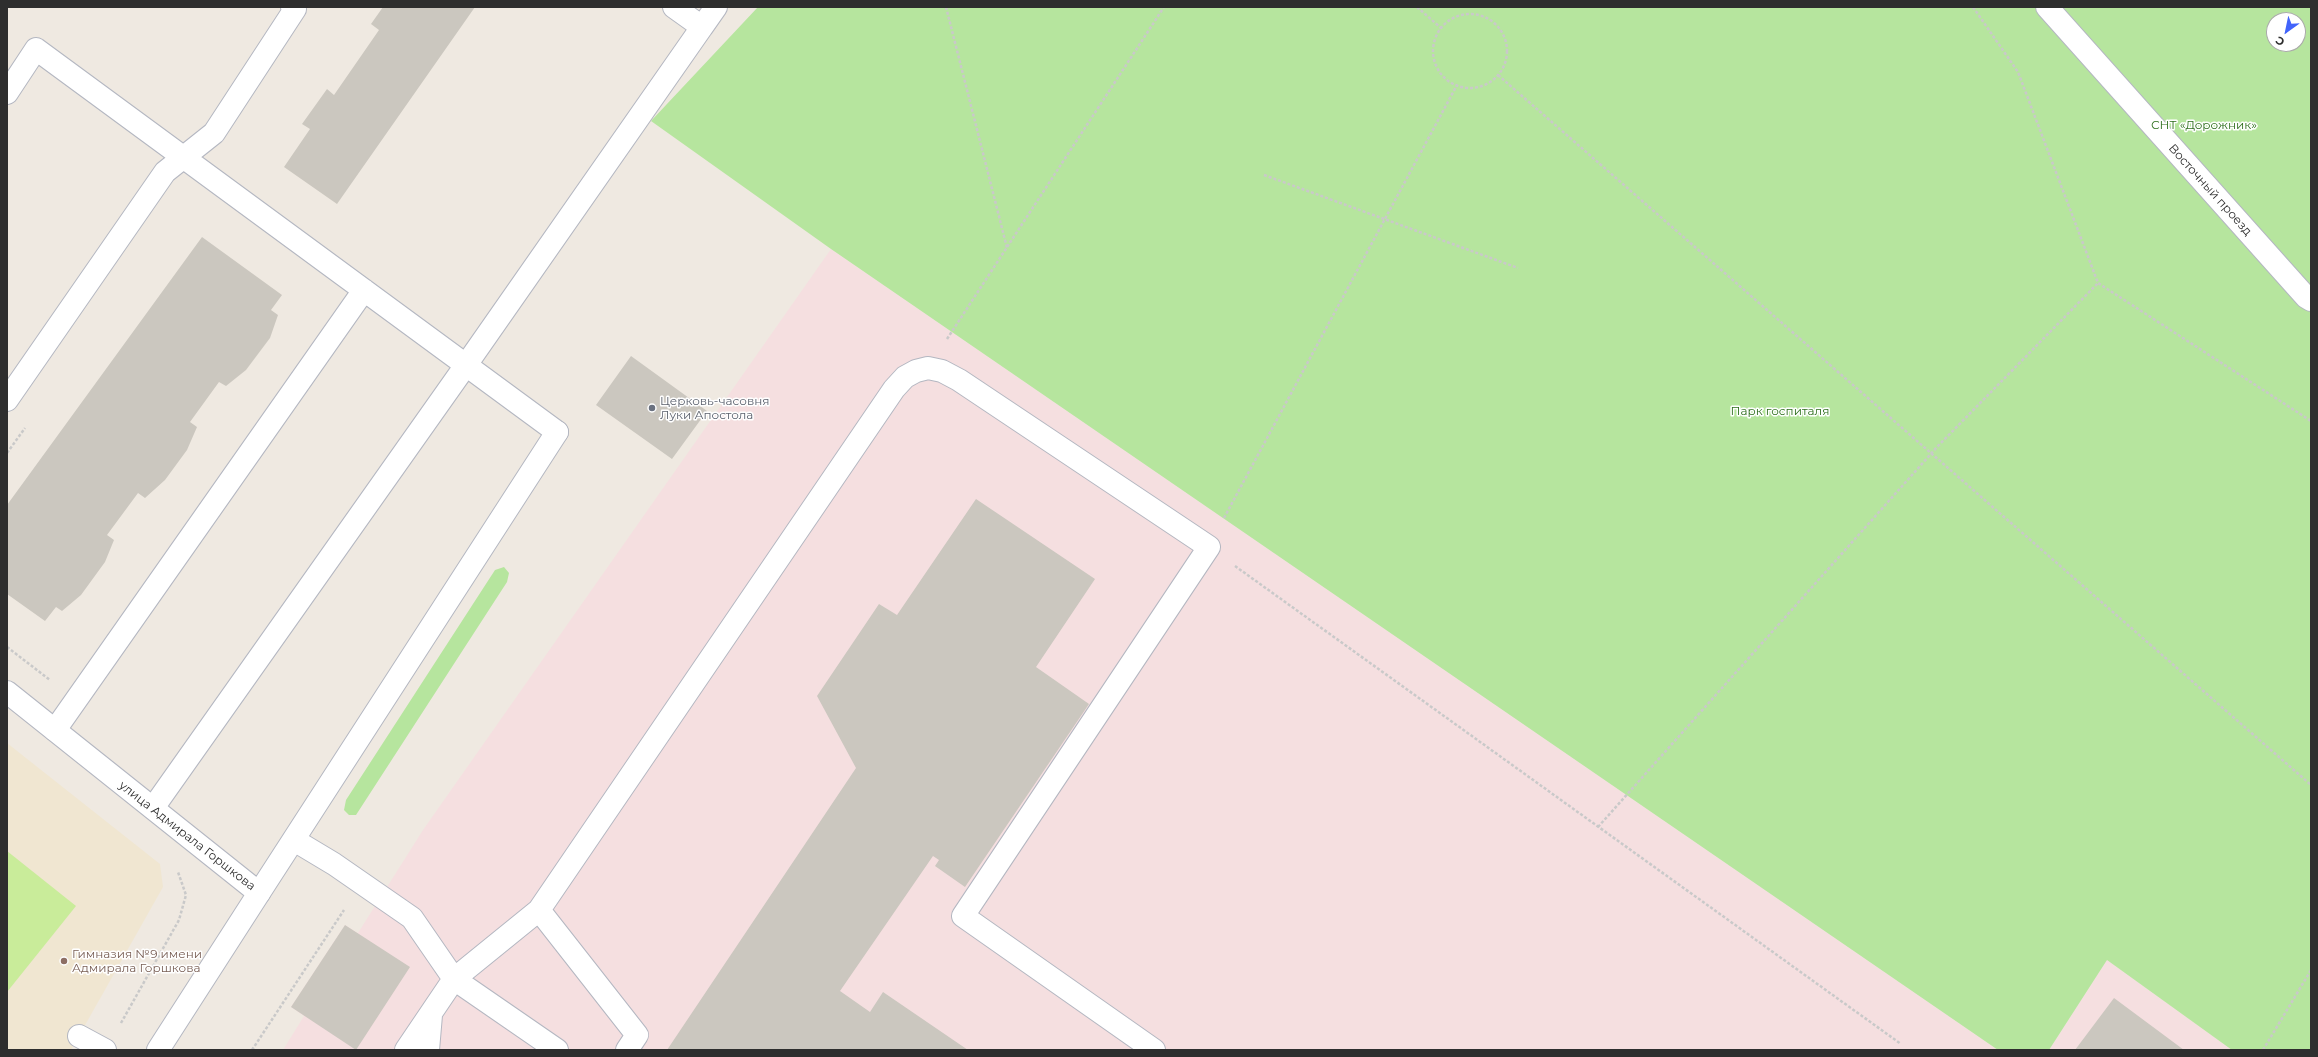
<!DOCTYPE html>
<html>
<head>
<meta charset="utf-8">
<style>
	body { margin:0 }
	#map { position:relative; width:2318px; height:1057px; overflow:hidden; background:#efe9e1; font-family:Montserrat,sans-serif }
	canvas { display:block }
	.frame { position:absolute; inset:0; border:8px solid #2e2e2e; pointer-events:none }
	.north { position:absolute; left:2266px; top:12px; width:40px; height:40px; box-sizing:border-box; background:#fff; border:1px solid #ababab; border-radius:50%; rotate:213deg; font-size:11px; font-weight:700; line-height:16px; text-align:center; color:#2e2e2e }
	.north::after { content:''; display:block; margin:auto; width:14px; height:18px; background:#4264fb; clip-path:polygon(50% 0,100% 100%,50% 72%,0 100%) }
</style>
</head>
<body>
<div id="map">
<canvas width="2318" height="1057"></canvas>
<div class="frame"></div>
<div class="north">С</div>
</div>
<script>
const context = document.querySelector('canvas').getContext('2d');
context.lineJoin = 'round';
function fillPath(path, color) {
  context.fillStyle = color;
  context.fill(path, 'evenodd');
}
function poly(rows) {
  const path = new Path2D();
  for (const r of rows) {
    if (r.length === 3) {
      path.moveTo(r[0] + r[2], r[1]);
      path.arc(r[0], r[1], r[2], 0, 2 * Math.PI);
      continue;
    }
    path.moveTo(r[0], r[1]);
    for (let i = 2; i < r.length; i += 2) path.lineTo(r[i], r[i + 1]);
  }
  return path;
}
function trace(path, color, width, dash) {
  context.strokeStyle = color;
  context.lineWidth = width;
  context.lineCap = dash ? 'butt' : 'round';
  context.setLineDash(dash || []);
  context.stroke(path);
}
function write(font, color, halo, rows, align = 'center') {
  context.font = font + ' Montserrat,sans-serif';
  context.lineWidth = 3;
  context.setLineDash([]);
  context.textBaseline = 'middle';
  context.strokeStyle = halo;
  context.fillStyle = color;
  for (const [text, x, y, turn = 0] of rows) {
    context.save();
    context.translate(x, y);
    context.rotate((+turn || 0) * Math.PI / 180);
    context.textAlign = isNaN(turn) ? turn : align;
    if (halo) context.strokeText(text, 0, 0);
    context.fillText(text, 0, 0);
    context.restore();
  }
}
fillPath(poly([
	[7,743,160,864,163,887,71,1050,7,1050]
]), '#f0e6d1');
fillPath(poly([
	[831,249,1998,1050,283,1050,304,1016,291,1007,345,925,358,933,423,830],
	[2107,960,2232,1050,2049,1050]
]), '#f5dfe0');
fillPath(poly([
	[758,7,2311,7,2311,1050,2232,1050,2107,960,2049,1050,1998,1050,831,249,651,121],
	[2274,20,2298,20,2298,44,2274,44],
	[504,567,509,573,507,582,356,815,349,815,344,810,346,800,495,570]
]), '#b6e59e');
fillPath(poly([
	[7,851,76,906,7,992]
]), '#c9ec9a');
fillPath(poly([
	[383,7,475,7,337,204,284,167,310,129,302,124,327,89,334,95,379,30,371,24],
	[202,237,282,295,271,310,278,315,270,338,246,370,226,386,219,382,190,422,197,427,187,450,165,480,145,498,138,493,107,535,114,540,105,562,81,595,62,611,56,607,45,621,7,594,7,505],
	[631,356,707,411,672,459,596,405],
	[976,499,1095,579,1036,667,1089,704,965,887,935,866,939,860,933,856,840,991,870,1012,883,992,968,1050,667,1050,856,768,817,696,879,604,897,615],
	[345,925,410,967,356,1050,291,1007],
	[2114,998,2184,1050,2075,1050]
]), '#cbc7bf');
const lane = poly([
	[702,27,716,7],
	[7,93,36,49,557,432],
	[7,400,165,172,214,133,295,9,292,7],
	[55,730,364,290],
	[153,808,466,365,702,27,674,7],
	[294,840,334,864,412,918,454,979,557,1050],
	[539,910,637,1035,627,1050],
	[79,1036,105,1050],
	[406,1050,454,979,539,910,894,389,905,377,916,371,928,368,942,371,959,380,1209,547,963,916,1154,1050],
	[428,1050,431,1015]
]);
const street = poly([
	[2047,7,2306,297,2311,300],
	[7,692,259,893,557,432]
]);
const secondary = poly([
	[158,1050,259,893]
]);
trace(lane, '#b4b7c1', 24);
trace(street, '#b4b7c1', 24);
trace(secondary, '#b4b7c1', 24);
trace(poly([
	[946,7,1007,248],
	[1417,7,1441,28],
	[1973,7,2018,72,2098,283,2311,421],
	[1470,51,37],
	[1498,75,2311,785],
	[1264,175,1518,268],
	[947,339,1164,7],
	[7,453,25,428],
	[1224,518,1457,85],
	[1235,566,1901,1044],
	[7,647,50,680],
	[1598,827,1937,447,2098,283],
	[121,1023,179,920,186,895,178,872],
	[252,1050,344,910],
	[2263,1050,2311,970]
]), '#c9c9c9', 2.5, [3, 2]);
trace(lane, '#fff', 22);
trace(street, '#fff', 22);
trace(secondary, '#fff', 22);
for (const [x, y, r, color] of [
	[652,408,4,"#6b7280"],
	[64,961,4,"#8d6e63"]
]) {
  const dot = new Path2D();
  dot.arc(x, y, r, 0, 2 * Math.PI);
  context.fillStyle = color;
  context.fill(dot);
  trace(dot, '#fff', 1.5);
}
write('12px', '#2c6e1b', '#fff', [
	["СНТ «Дорожник»",2204,125],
	["Парк госпиталя",1780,411]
]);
write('12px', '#2e2e2e', '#fff', [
	["Восточный проезд",2210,190,48],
	["улица Адмирала Горшкова",187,836,38]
]);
write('12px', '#5b616d', '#fff', [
	["Церковь-часовня",660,401],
	["Луки Апостола",660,415]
], 'left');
write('12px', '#785e54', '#fff', [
	["Гимназия №9 имени",72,954],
	["Адмирала Горшкова",72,968]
], 'left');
</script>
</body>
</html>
